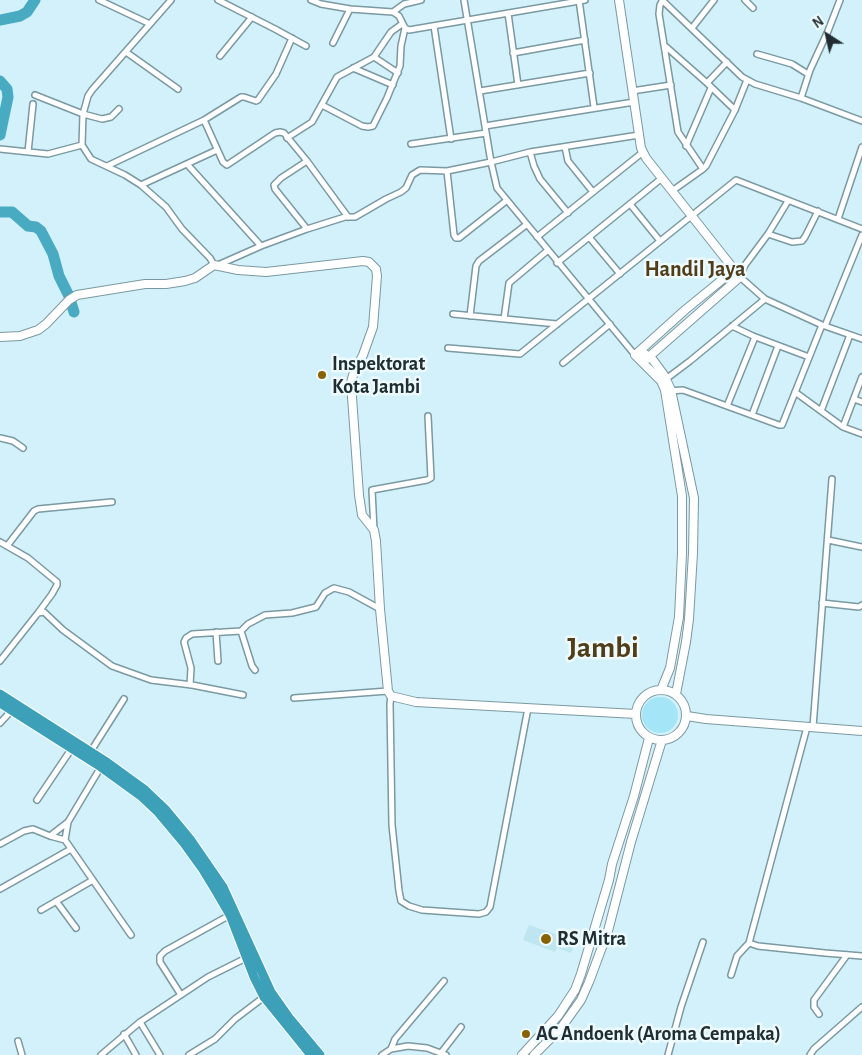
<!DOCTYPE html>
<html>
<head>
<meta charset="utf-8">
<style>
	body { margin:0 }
	#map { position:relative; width:862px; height:1055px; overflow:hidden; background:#d2f1fa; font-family:"Alegreya Sans",sans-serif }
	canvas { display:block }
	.north { position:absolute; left:802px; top:10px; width:50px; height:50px; -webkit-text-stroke:4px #eefbfe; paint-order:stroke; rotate:325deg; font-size:14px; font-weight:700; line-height:20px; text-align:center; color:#212d30 }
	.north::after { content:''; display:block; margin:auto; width:18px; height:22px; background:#212d30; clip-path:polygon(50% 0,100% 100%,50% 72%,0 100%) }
</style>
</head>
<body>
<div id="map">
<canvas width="862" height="1055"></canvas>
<div class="north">N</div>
</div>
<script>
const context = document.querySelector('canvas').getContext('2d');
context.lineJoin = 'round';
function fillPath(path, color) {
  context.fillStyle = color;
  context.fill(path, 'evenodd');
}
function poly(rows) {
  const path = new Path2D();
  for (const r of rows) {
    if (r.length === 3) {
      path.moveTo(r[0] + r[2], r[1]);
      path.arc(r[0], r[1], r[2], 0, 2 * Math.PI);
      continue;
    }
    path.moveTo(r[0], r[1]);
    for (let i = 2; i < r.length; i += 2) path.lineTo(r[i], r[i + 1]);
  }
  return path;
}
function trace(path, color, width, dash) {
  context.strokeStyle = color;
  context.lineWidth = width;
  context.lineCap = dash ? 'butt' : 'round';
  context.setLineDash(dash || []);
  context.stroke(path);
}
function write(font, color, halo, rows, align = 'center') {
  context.font = font + ' "Alegreya Sans",sans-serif';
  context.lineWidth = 5;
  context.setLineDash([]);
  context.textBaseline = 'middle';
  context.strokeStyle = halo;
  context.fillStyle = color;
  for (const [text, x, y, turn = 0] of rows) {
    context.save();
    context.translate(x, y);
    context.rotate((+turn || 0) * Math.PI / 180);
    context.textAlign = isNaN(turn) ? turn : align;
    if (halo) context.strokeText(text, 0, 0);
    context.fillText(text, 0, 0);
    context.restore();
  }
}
fillPath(poly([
	[529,925,567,938,573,948,571,953,557,948,555,952,523,940]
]), '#bee6f1');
fillPath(poly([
	[660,715,18]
]), '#a4e6f7');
trace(poly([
	[0,20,20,16,27,12,35,0],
	[0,81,7,89,8,97,0,135],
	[0,212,12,212,28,226,36,227,41,231,53,254,59,276,69,296,74,312]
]), '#49abc1', 11);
const street = poly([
	[99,0,150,24,171,0],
	[218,0,275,29,306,46],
	[311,0,321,4,350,9,393,12,399,16,405,28,409,30,585,0],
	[464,0,491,162,497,188,635,355],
	[579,0,594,107],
	[662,0,742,77,755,84,801,98,862,121],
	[663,0,660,5,659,14,678,132,703,169,706,166,735,110,747,80],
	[745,0,753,8],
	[393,12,404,4,421,0],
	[508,13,518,85],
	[150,24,92,90,88,96,83,114,82,145,91,159,125,175,141,185,166,207,182,229,210,258,214,265],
	[434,26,451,139],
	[692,28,714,0],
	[333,43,350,9],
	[664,45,707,83],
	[126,52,178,89],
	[513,53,585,40],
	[757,54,792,64,808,74],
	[220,56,252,17],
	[374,57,398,73],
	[727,62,707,83,735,110],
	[353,68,393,85],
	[480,91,590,73],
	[632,91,671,85],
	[35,95,83,114,102,119,111,117,119,109],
	[801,98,810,70,828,31,840,0],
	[322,105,362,126,368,127,373,126,387,98,400,66,401,46,405,28],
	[204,120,223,162,227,165,275,133,280,132,284,133,307,161,348,217],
	[485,126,634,102],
	[287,138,312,122,337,77,374,57,391,32,402,24],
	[411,144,486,133],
	[686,146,711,88],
	[565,147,568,161,593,192],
	[0,149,48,154,82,145],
	[28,152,33,104],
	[530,152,534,166,540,179,568,213],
	[187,164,261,246],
	[107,166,204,120,241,97,244,97,256,101,258,100,276,74,292,38],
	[447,171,454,235,456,238,459,238,506,201],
	[141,185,217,150],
	[672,191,703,169],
	[788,201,768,234,745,265,740,277,765,299,822,325,862,339],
	[630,204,660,241],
	[838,219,862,147],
	[307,229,275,189,274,185,281,178,307,161],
	[768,234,792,242,802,241,805,237,818,211],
	[537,237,643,152],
	[589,237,620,274],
	[557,263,662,178],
	[218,265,261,246,307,229,345,217,355,217,386,199,401,192,406,188,412,175,420,170,447,171,491,162,530,152,639,135],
	[453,314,557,324],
	[470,316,476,266,479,261,526,225],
	[504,319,509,283,547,251],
	[732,326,753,336,809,357],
	[825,326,862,235],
	[448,348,520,354,736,180,862,229],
	[563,363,610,324],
	[666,379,690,361,765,299],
	[669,391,683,390,779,425,782,425,822,325],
	[795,392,843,427,862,434],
	[854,399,862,402],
	[727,406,755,337],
	[821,411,850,335],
	[752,415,778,346],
	[843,427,862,377],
	[0,438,13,441,23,448],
	[374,530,372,490,427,480,431,478,428,416],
	[828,540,862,547],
	[0,542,28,558,57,582,57,585,52,594,38,613],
	[7,546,34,511,38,509,112,502],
	[822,603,859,607,862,605],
	[241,631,252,666,255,670],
	[216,632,218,661],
	[0,661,38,613,44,612,63,630,112,666,151,680,192,685,243,695],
	[190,685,191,668,184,642,186,638,192,634,241,631,248,624,265,615,292,613,316,607,325,593,334,588,349,592,380,609],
	[391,696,390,704,392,825,399,891,401,901,409,906,422,910,479,914,486,912,490,907,528,708],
	[294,698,388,691],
	[0,723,12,710],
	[813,727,832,479],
	[91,751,124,699],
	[37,800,72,748],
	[50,836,68,822,102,765],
	[65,840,68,822],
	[0,844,24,831,33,829,50,836,65,840,131,935],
	[0,889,71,849],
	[56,901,76,928],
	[41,910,93,880],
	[749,943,758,946,825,953,862,956],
	[731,975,737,956,749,943,807,727],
	[181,995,160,962,160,956,165,951,230,915],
	[819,1014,814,1007,814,1000,847,955],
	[140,1022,160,1055],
	[124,1034,136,1055],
	[18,1041,22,1055],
	[391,1049,395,1039,444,981],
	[441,1053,461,1027],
	[101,1055,140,1022,208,977,248,957],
	[189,1055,215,1039,235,1019,264,997],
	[382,1055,391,1049,408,1046,427,1048,446,1055],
	[668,1055,681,1007,703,942],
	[810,1055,814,1049,862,1007]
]);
const secondary = poly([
	[619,0,641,148,646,158,740,277,643,362],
	[0,337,20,336,38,330,46,324,69,300,77,295,145,284,166,284,185,281,195,278,214,265,238,270,266,272,363,261,369,262,376,269,377,276,373,327,363,355,353,375,351,383,359,495,362,515,374,530,376,541,380,609,388,691,391,696,416,702,636,714],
	[645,354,653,360,664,375,671,390,694,498,693,553,689,619,686,642,676,694],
	[661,715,25],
	[661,690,670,668,679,617,682,553,682,496,665,390,661,381,635,355,685,310,734,270],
	[687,716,706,719,862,731],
	[522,1055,558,1016,575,990,581,974,609,880,612,864,634,796,649,738],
	[534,1055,561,1028,581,1000,589,982,608,931,631,842,662,740]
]);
const highway = poly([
	[0,694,105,761,145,790,166,810,190,839,223,887,271,992,290,1019,320,1055],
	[0,703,101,767,141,796,158,812,184,843,202,868,216,891,230,915,254,977,264,997,311,1055]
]);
trace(street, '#7b99a1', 8);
trace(secondary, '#7b99a1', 10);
trace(highway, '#fff', 11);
trace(street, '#fff', 5);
trace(secondary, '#fff', 8);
trace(highway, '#3ca1b8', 9);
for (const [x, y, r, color] of [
	[322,375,5,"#896301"],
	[546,939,6,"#896301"],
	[526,1034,5,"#896301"]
]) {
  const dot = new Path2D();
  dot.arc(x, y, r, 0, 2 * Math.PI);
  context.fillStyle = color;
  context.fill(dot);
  trace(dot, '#eefbfe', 2);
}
write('bold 20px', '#212d30', '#eefbfe', [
	["Inspektorat",332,364],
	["Kota Jambi",332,387],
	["RS Mitra",557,939],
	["AC Andoenk (Aroma Cempaka)",536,1034]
], 'left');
write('bold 22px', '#513e18', '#eefbfe', [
	["Handil Jaya",695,269]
]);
write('bold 30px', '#513e18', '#eefbfe', [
	["Jambi",603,648]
]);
</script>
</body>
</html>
